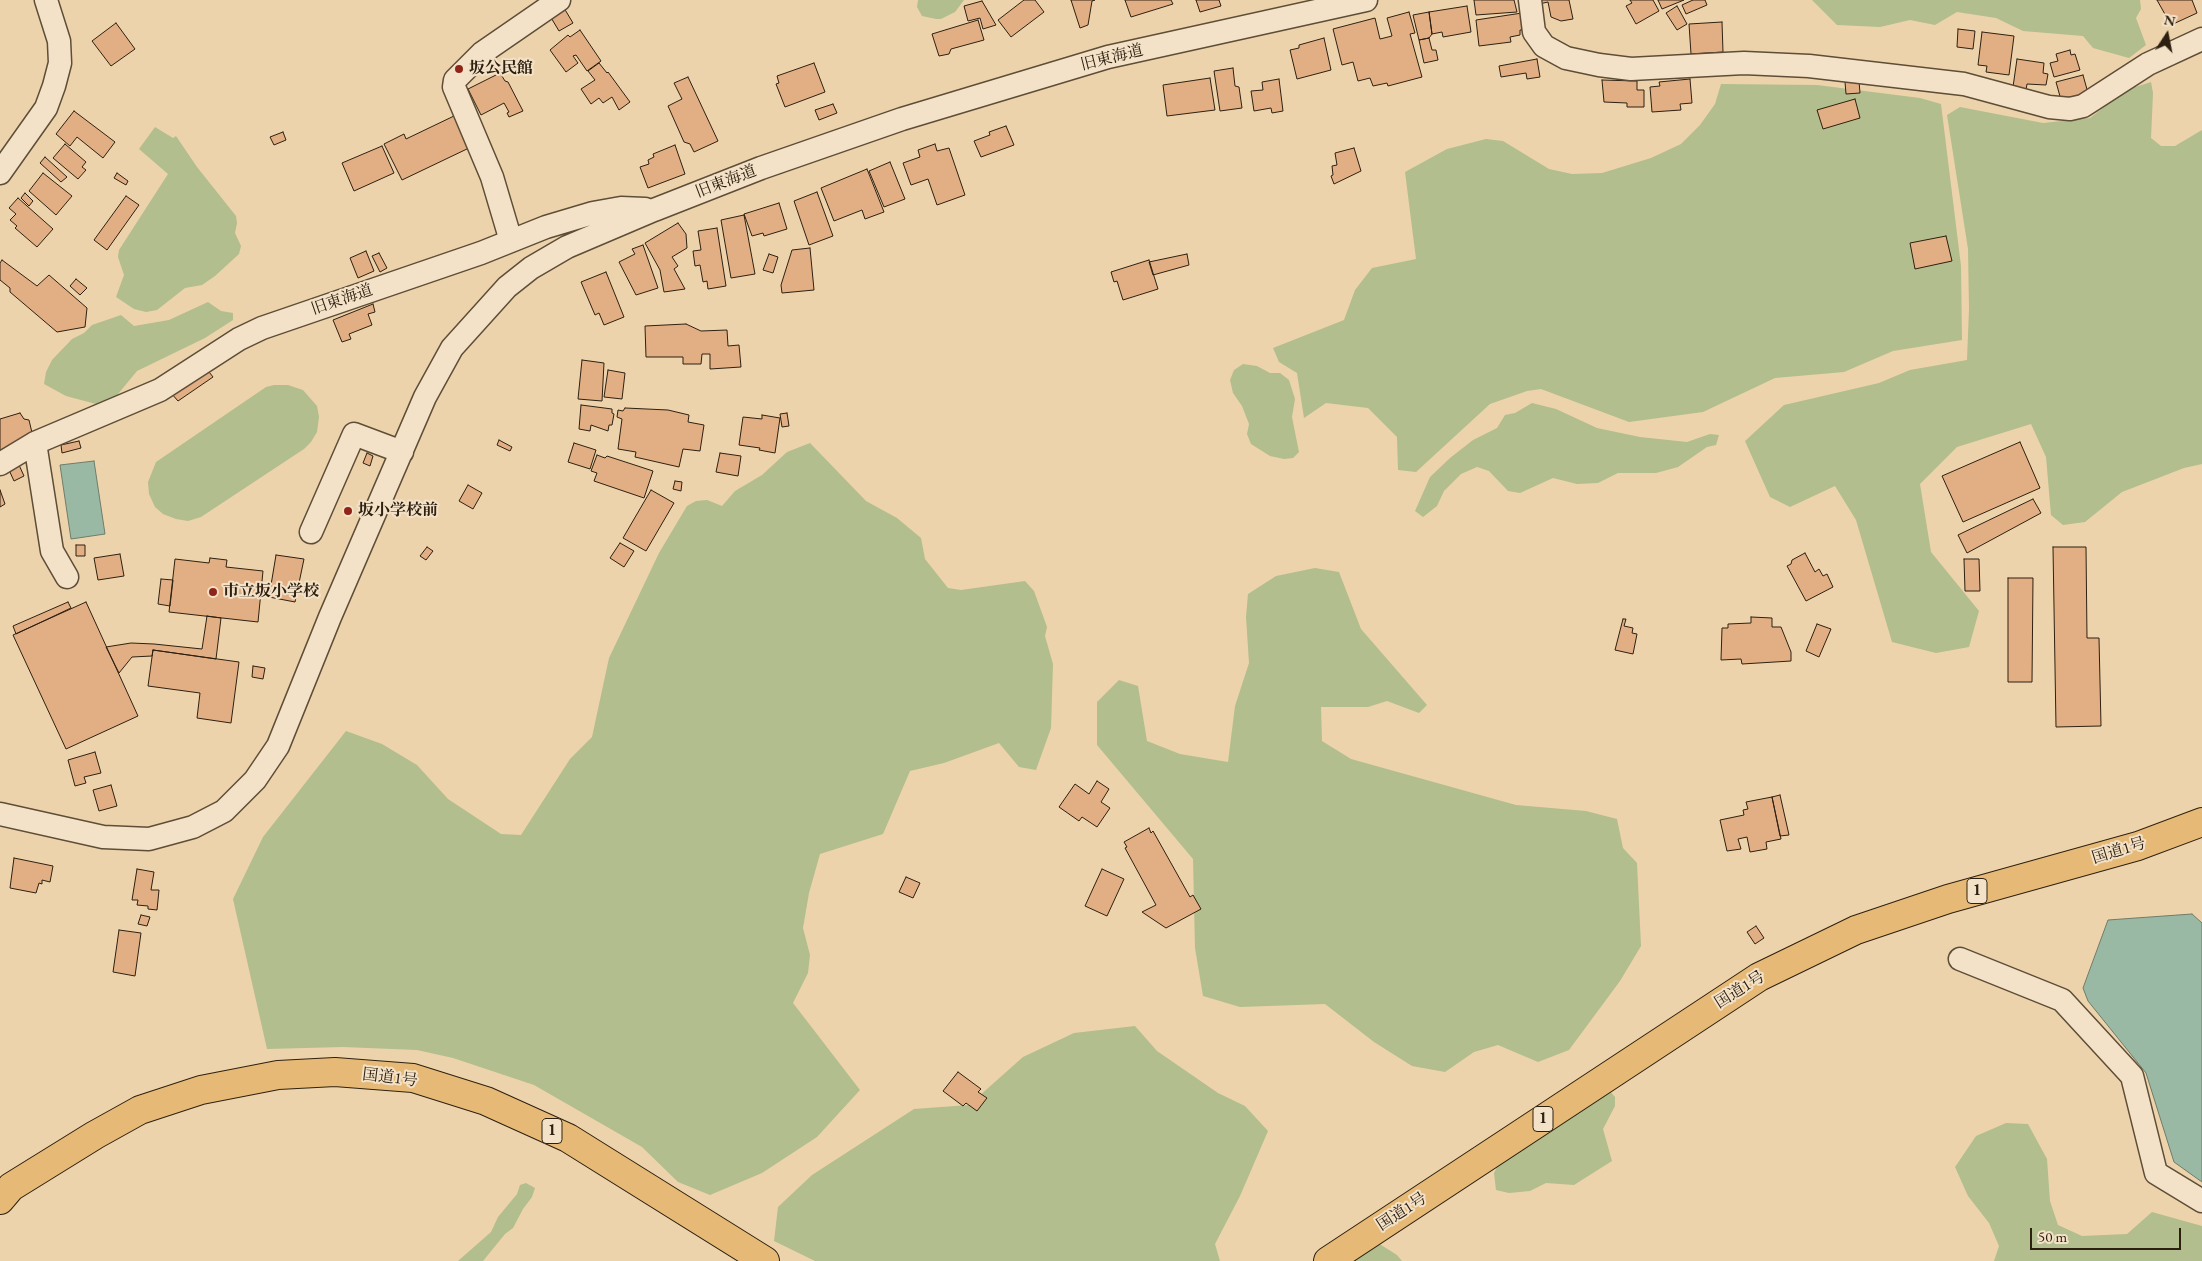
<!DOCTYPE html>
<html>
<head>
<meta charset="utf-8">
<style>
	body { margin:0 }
	#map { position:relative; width:2202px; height:1261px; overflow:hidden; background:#ecd3ab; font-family:"EB Garamond",serif }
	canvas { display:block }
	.north { position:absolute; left:2142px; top:10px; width:50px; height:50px; -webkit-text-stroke:4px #f3e2c8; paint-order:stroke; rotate:11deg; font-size:14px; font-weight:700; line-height:20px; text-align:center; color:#2e2010 }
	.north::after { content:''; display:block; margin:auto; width:18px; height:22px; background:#2e2010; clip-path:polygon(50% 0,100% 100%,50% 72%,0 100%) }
	.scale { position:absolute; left:2030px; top:1228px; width:151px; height:22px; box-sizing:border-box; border:2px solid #2e2010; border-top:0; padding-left:6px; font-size:15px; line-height:18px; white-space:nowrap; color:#2e2010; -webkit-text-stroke:4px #f3e2c8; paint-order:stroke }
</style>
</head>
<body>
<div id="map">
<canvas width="2202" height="1261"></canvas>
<div class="north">N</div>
<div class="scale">50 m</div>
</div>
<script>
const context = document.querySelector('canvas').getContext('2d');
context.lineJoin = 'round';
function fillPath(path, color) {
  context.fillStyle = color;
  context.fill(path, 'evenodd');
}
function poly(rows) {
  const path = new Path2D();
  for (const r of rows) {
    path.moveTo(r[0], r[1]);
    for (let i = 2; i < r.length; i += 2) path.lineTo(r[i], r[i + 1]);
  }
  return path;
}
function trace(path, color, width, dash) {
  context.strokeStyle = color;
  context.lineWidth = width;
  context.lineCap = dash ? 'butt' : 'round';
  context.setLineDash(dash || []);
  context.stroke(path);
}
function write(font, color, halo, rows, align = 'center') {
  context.font = font + ' "EB Garamond","Noto Serif JP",serif';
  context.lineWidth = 4;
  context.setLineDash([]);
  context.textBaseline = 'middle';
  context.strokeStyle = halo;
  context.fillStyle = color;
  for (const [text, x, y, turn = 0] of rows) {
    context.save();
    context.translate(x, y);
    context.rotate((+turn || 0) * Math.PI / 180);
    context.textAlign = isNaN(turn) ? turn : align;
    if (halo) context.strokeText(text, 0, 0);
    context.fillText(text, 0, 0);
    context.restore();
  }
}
fillPath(poly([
	[918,0,964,0,955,12,941,19,936,19,922,16,917,7],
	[1812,0,2140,0,2141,9,2136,18,2146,45,2129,58,2093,48,2083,36,2023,31,1996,18,1957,12,1935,25,1910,20,1880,27,1837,25],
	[2151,82,2153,93,2151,138,2161,146,2175,146,2202,130,2202,464,2184,468,2122,492,2085,522,2063,525,2051,515,2046,457,2031,424,1957,447,1920,484,1931,552,1979,611,1969,647,1936,653,1892,642,1856,520,1835,486,1790,507,1770,497,1745,441,1784,405,1879,383,1910,370,1967,360,1969,309,1968,249,1947,115,1960,107,2043,123,2090,118,2126,90],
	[1721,84,1817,85,1920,98,1941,104,1961,266,1962,340,1893,351,1844,372,1775,378,1703,412,1629,422,1541,389,1527,391,1490,404,1416,472,1398,470,1397,437,1368,408,1326,403,1304,418,1297,373,1279,362,1273,348,1344,320,1355,290,1372,268,1416,259,1405,172,1447,149,1486,139,1503,141,1549,169,1572,174,1602,173,1651,158,1681,144,1700,125,1715,104],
	[155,127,173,138,176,136,197,167,236,216,237,223,235,233,241,246,239,254,215,276,202,285,185,288,157,310,146,312,134,309,116,297,124,275,118,257,119,250,168,174,139,149],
	[208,302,221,311,233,313,233,320,205,338,137,371,109,405,96,404,66,396,44,384,46,372,52,360,72,339,84,333,92,325,121,315,134,326,169,320],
	[1243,364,1257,366,1270,373,1280,373,1289,380,1295,399,1292,417,1299,452,1293,458,1284,459,1270,456,1251,444,1247,434,1249,424,1242,406,1233,393,1230,380,1234,370],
	[274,385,288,385,303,390,317,406,319,417,317,432,311,442,304,449,201,517,188,521,176,519,163,514,155,507,149,494,148,482,156,462,266,387],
	[1532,403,1556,409,1597,428,1640,437,1687,442,1710,434,1719,435,1716,445,1707,447,1678,467,1656,473,1618,473,1598,483,1577,484,1553,478,1520,493,1508,491,1489,471,1477,467,1461,474,1444,491,1437,506,1423,517,1415,511,1430,477,1450,458,1473,440,1497,428,1505,415,1515,413],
	[810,443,866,501,897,518,921,538,925,559,948,588,961,590,1025,581,1034,591,1047,627,1045,636,1053,664,1051,728,1036,770,1019,767,999,743,944,763,910,771,883,834,820,854,809,893,803,928,810,955,808,973,793,1003,860,1090,817,1137,762,1173,710,1195,678,1182,642,1147,534,1085,453,1058,417,1050,343,1047,267,1049,233,899,263,837,346,731,382,744,417,765,448,799,501,834,521,835,570,759,592,737,609,658,659,553,687,506,696,501,707,500,722,506,735,491,762,475,787,452],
	[1315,568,1339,572,1361,629,1427,705,1419,713,1387,701,1368,707,1321,707,1322,741,1351,759,1516,805,1586,811,1617,819,1623,848,1637,863,1641,946,1620,981,1569,1050,1538,1062,1498,1045,1474,1052,1445,1072,1412,1066,1374,1042,1325,1004,1240,1007,1203,996,1195,948,1193,859,1097,745,1097,702,1119,680,1138,686,1147,741,1180,754,1228,762,1235,706,1249,663,1246,617,1248,594,1276,576],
	[1135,1026,1157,1051,1218,1093,1245,1106,1268,1131,1240,1196,1215,1244,1220,1261,815,1261,774,1241,778,1207,812,1175,914,1109,969,1105,1023,1057,1074,1033],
	[1608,1089,1615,1097,1615,1106,1603,1129,1612,1161,1574,1185,1546,1183,1530,1191,1509,1193,1496,1190,1494,1173,1502,1157,1541,1137,1560,1121],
	[2006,1123,2028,1124,2047,1159,2050,1201,2058,1225,2082,1236,2127,1234,2152,1212,2202,1226,2202,1261,1994,1261,1999,1246,1989,1223,1968,1196,1955,1167,1976,1136],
	[526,1183,535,1188,532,1197,523,1209,513,1228,505,1234,483,1261,458,1261,491,1232,498,1217,517,1194,520,1185],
	[1378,1243,1397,1255,1402,1261,1328,1261]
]), '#b2be8d');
const water = poly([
	[94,461,105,534,71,539,60,465,94,461],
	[2192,914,2202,923,2202,1182,2174,1162,2146,1073,2088,1001,2083,988,2108,920,2192,914]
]);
fillPath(water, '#9ab9a4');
trace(water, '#6f7c69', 1);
const building = poly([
	[1024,0,1035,0,1044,12,1011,37,998,20,1024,0],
	[1071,0,1095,0,1092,1,1088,25,1080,28,1071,0],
	[1125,0,1171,0,1173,4,1131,17,1125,0],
	[1196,0,1219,0,1221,6,1200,12,1196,0],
	[1474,0,1514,0,1517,12,1476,15,1474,0],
	[1538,0,1569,0,1573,19,1561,21,1551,17,1548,2,1539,4,1538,0],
	[1630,0,1653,0,1659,11,1636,24,1626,6,1632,3,1630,0],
	[1658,0,1684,0,1662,9,1658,0],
	[1693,0,1705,0,1707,5,1686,14,1682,5,1693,0],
	[2157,0,2192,0,2197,13,2171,25,2157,0],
	[982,1,996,25,983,29,980,18,968,21,964,6,982,1],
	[1467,6,1471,32,1443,37,1442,32,1432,34,1429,12,1467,6],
	[1677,6,1687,24,1677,30,1666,13,1677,6],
	[564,8,573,23,559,31,550,16,564,8],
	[1409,12,1415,33,1410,34,1422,77,1388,86,1387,83,1373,86,1370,78,1358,81,1353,62,1342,65,1333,29,1375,18,1380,39,1392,36,1387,18,1409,12],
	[1429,12,1432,34,1429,38,1419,40,1413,15,1429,12],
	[1522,13,1524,30,1520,30,1520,35,1510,37,1511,42,1479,46,1476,20,1522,13],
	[978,20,984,40,951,49,949,54,939,56,932,34,978,20],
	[1722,22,1723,52,1691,54,1689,24,1722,22],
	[116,23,135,49,111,66,92,41,116,23],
	[1958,29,1975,31,1973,49,1957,47,1958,29],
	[580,30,601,61,587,71,576,55,573,56,578,63,566,72,550,50,568,35,570,37,580,30],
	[1982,32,2014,36,2009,75,1986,72,1987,66,1978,65,1982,32],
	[1324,38,1331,70,1297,79,1290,50,1299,48,1299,45,1324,38],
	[1429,38,1432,50,1436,50,1438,60,1424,63,1419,40,1429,38],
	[2070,50,2071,55,2075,54,2080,70,2054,77,2050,63,2058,61,2056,54,2070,50],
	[493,58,500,70,494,73,487,62,493,58],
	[1537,59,1540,77,1527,79,1526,73,1501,77,1499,66,1537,59],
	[2017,59,2044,63,2043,73,2048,74,2046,85,2027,84,2026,90,2013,87,2017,59],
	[599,63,607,73,608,72,630,102,619,110,612,97,603,103,599,98,591,104,581,89,595,80,588,71,599,63],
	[814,63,825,92,785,107,776,84,779,83,777,76,814,63],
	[1233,68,1235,86,1239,87,1242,108,1220,111,1214,71,1233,68],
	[500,73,505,81,508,82,523,111,509,117,507,113,509,112,504,103,481,115,468,89,500,73],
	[2083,75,2088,93,2061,100,2056,82,2083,75],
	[688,77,718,141,694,152,690,144,684,142,668,106,682,99,674,83,688,77],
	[1210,78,1215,110,1167,116,1163,85,1210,78],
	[1279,79,1283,111,1272,113,1271,108,1254,111,1251,91,1263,90,1262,82,1279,79],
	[1690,79,1692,103,1680,104,1681,110,1652,112,1650,87,1660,86,1659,82,1690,79],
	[1602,80,1637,81,1637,90,1644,90,1644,107,1627,107,1627,103,1604,102,1602,80],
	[1859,81,1860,93,1846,94,1845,82,1859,81],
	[1855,99,1860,118,1823,129,1817,110,1855,99],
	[833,104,837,113,819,120,815,110,833,104],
	[74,111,115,142,103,158,77,137,70,146,56,134,74,111],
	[454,116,469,148,402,180,384,144,404,134,406,139,454,116],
	[1006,126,1014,145,981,157,974,141,990,135,989,132,1006,126],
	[283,132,286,140,274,145,270,137,283,132],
	[65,144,86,162,82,167,86,170,78,179,53,158,65,144],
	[935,144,937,151,949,148,965,195,937,205,928,179,911,185,903,163,920,157,918,150,935,144],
	[675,145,685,174,648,188,640,167,649,164,648,160,654,157,653,154,675,145],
	[382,146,394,173,354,191,342,163,382,146],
	[1354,148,1361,171,1334,184,1331,176,1333,175,1332,166,1337,165,1335,153,1354,148],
	[45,157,67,177,61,182,40,163,45,157],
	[890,162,905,199,884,207,869,171,890,162],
	[867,169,884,212,865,219,862,210,834,221,821,188,867,169],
	[43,173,72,196,56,215,29,191,43,173],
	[117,173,128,181,126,185,114,178,117,173],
	[817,192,833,236,809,245,794,201,817,192],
	[25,193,33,201,29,206,21,198,25,193],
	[126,196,139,205,107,250,94,240,126,196],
	[18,198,53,229,37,247,15,228,17,226,10,220,16,214,9,208,18,198],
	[779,203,787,229,764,236,763,233,752,236,744,214,779,203],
	[744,215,755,274,731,278,721,220,744,215],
	[678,223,686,234,687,248,672,257,678,266,674,269,685,289,664,292,660,270,645,243,678,223],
	[717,228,726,286,708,289,707,281,703,282,700,265,695,266,693,251,701,250,698,231,717,228],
	[1946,236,1952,261,1915,269,1910,243,1946,236],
	[643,245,658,288,636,295,619,262,635,254,632,249,643,245],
	[810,248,814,290,782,293,781,285,792,250,810,248],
	[366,251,374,271,358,278,350,258,366,251],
	[379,253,387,268,380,272,372,256,379,253],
	[769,254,778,257,773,273,763,270,769,254],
	[1187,254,1189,265,1153,275,1149,262,1187,254],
	[2,260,37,286,49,275,87,308,85,327,57,332,10,292,10,288,0,280,0,263,2,260],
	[1149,260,1158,289,1123,300,1117,281,1114,282,1111,272,1149,260],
	[606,272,624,317,604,325,599,313,595,315,581,282,606,272],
	[76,279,87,288,80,295,70,286,76,279],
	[373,304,375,312,368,314,372,325,349,334,351,339,342,342,333,320,373,304],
	[686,324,701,331,727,330,728,346,739,345,741,367,710,369,710,354,702,354,701,364,683,364,683,357,646,357,645,326,686,324],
	[582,360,604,363,602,401,578,399,582,360],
	[206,368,213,377,178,401,171,393,206,368],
	[608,370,625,373,622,399,604,397,608,370],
	[581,405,612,409,612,413,614,414,612,425,609,425,608,431,591,425,590,431,579,429,581,405],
	[625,408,668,410,689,415,688,422,704,425,700,451,683,449,679,467,635,457,636,452,618,449,622,419,617,417,618,410,623,411,625,408],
	[20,413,24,419,29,420,33,437,0,452,0,419,20,413],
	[787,413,789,426,782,427,780,414,787,413],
	[762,415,780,418,775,453,759,450,760,448,739,445,743,417,762,419,762,415],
	[499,440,512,447,510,451,497,445,499,440],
	[79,441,81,448,62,453,61,445,79,441],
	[2020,442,2040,488,1963,522,1942,476,2020,442],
	[574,443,596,450,590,469,568,462,574,443],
	[367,453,373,456,370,466,363,463,367,453],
	[720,453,741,456,738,476,716,472,720,453],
	[597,455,605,458,607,456,653,471,644,498,594,481,597,473,591,471,597,455],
	[19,465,24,476,14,481,9,470,19,465],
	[675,481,682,482,681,491,673,489,675,481],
	[468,485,482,493,473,509,459,501,468,485],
	[0,490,5,504,0,507,0,490],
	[651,490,674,503,646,551,623,538,651,490],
	[2033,499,2041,513,1967,553,1958,535,2033,499],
	[620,543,634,551,624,567,610,558,620,543],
	[76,545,85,545,85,556,76,556,76,545],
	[427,547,433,551,426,560,420,556,427,547],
	[2053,547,2086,547,2087,638,2099,638,2101,726,2056,727,2053,547],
	[1805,553,1815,572,1819,569,1823,576,1827,574,1833,587,1806,601,1787,566,1791,564,1792,560,1805,553],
	[120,554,124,576,98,580,94,558,120,554],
	[276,555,304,559,295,602,269,597,276,555],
	[210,558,227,560,226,567,263,571,258,622,169,612,175,559,209,563,210,558],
	[1964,559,1979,559,1980,591,1965,591,1964,559],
	[2008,578,2033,578,2032,682,2008,682,2008,578],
	[161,579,173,580,170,606,158,604,161,579],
	[262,587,270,589,269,597,260,596,262,587],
	[68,602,71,608,16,634,13,626,68,602],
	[86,602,138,716,66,749,13,635,86,602],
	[207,616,221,618,216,659,153,650,152,656,132,657,119,673,106,647,131,643,154,644,202,649,207,616],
	[1751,617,1772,618,1772,627,1781,627,1791,652,1791,661,1742,664,1741,659,1721,660,1722,628,1728,628,1728,624,1751,623,1751,617],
	[1623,619,1626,619,1624,626,1633,628,1632,633,1637,634,1633,654,1615,650,1623,619],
	[1817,624,1831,629,1819,657,1806,651,1817,624],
	[153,650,239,662,231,723,197,718,200,693,148,686,153,650],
	[253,666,265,668,263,679,252,677,253,666],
	[95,752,101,773,84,777,86,783,75,786,68,760,95,752],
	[1097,781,1109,789,1101,802,1110,808,1097,827,1082,817,1079,821,1059,807,1075,784,1089,794,1097,781],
	[111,785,117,806,99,811,93,790,111,785],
	[1780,795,1789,835,1780,836,1772,797,1780,795],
	[1772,797,1781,839,1766,842,1767,849,1750,852,1747,837,1738,839,1741,849,1727,851,1720,820,1744,815,1743,810,1748,809,1746,802,1772,797],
	[1149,828,1151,833,1153,831,1190,897,1193,895,1201,909,1166,928,1142,912,1156,905,1125,848,1127,847,1124,842,1149,828],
	[14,858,53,866,50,882,42,880,42,884,39,883,36,893,10,888,14,858],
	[137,869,154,872,151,890,159,890,157,910,148,909,148,906,137,905,138,900,132,900,137,869],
	[1102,869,1124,879,1107,916,1085,906,1102,869],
	[906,877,920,883,913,898,899,892,906,877],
	[141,915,150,917,147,926,138,924,141,915],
	[1756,926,1764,938,1755,944,1747,932,1756,926],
	[119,930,141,933,135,976,113,972,119,930],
	[958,1072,981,1089,978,1092,987,1098,977,1111,966,1103,963,1106,943,1091,958,1072]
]);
fillPath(building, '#e2ae84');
trace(building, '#2e2010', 1);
const minor = poly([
	[1530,0,1534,32,1544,46,1566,58,1599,65,1631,69,1744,63,1809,66,1964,84,2049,107,2070,109,2083,106,2148,64,2202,39],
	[0,173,46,108,54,86,60,63,59,41,46,0],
	[511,241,492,177,454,87,455,80,482,53,559,0],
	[35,443,52,551,67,577],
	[0,464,35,443,160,390,239,339,262,328,481,253,546,227,593,213,621,208,645,209],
	[311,532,354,434,402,452],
	[0,814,103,837,149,839,193,827,224,811,255,780,278,746,330,617,425,397,452,348,507,287,531,268,567,247,654,210,761,168,902,119,1108,57,1366,0],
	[1960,959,2062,1000,2132,1076,2156,1173,2202,1201]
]);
const highway = poly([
	[0,1200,11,1187,95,1135,140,1110,201,1090,278,1075,335,1072,413,1078,486,1101,568,1138,765,1261],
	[1328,1261,1759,977,1856,930,1948,899,2138,846,2202,822]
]);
trace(minor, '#5e4d37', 25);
trace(highway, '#2e2010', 30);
trace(minor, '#f3e2c8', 22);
trace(highway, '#e6ba76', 28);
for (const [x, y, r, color] of [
	[459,69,5,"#8f2418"],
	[348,511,5,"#8f2418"],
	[213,592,5,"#8f2418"]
]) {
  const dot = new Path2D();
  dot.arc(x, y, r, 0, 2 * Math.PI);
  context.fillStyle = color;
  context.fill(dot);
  trace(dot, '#f3e2c8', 2);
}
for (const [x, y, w] of [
	[1977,891,20],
	[1543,1119,20],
	[552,1131,20]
]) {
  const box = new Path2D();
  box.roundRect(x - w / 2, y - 12.5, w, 25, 4);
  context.fillStyle = '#f3e2c8';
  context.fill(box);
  trace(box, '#2e2010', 1);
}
write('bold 15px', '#2e2010', null, [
	["1",1977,891],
	["1",1543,1119],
	["1",552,1131]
]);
write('16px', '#2e2010', '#f3e2c8', [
	["旧東海道",1112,58,-14],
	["旧東海道",726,182,-21],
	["旧東海道",342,300,-19],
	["国道1号",2119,851,-17],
	["国道1号",1740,990,-32],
	["国道1号",390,1078,7],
	["国道1号",1402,1212,-33]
]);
write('bold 16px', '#2e2010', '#f3e2c8', [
	["坂公民館",469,69],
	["坂小学校前",358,511],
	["市立坂小学校",223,592]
], 'left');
</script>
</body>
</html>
